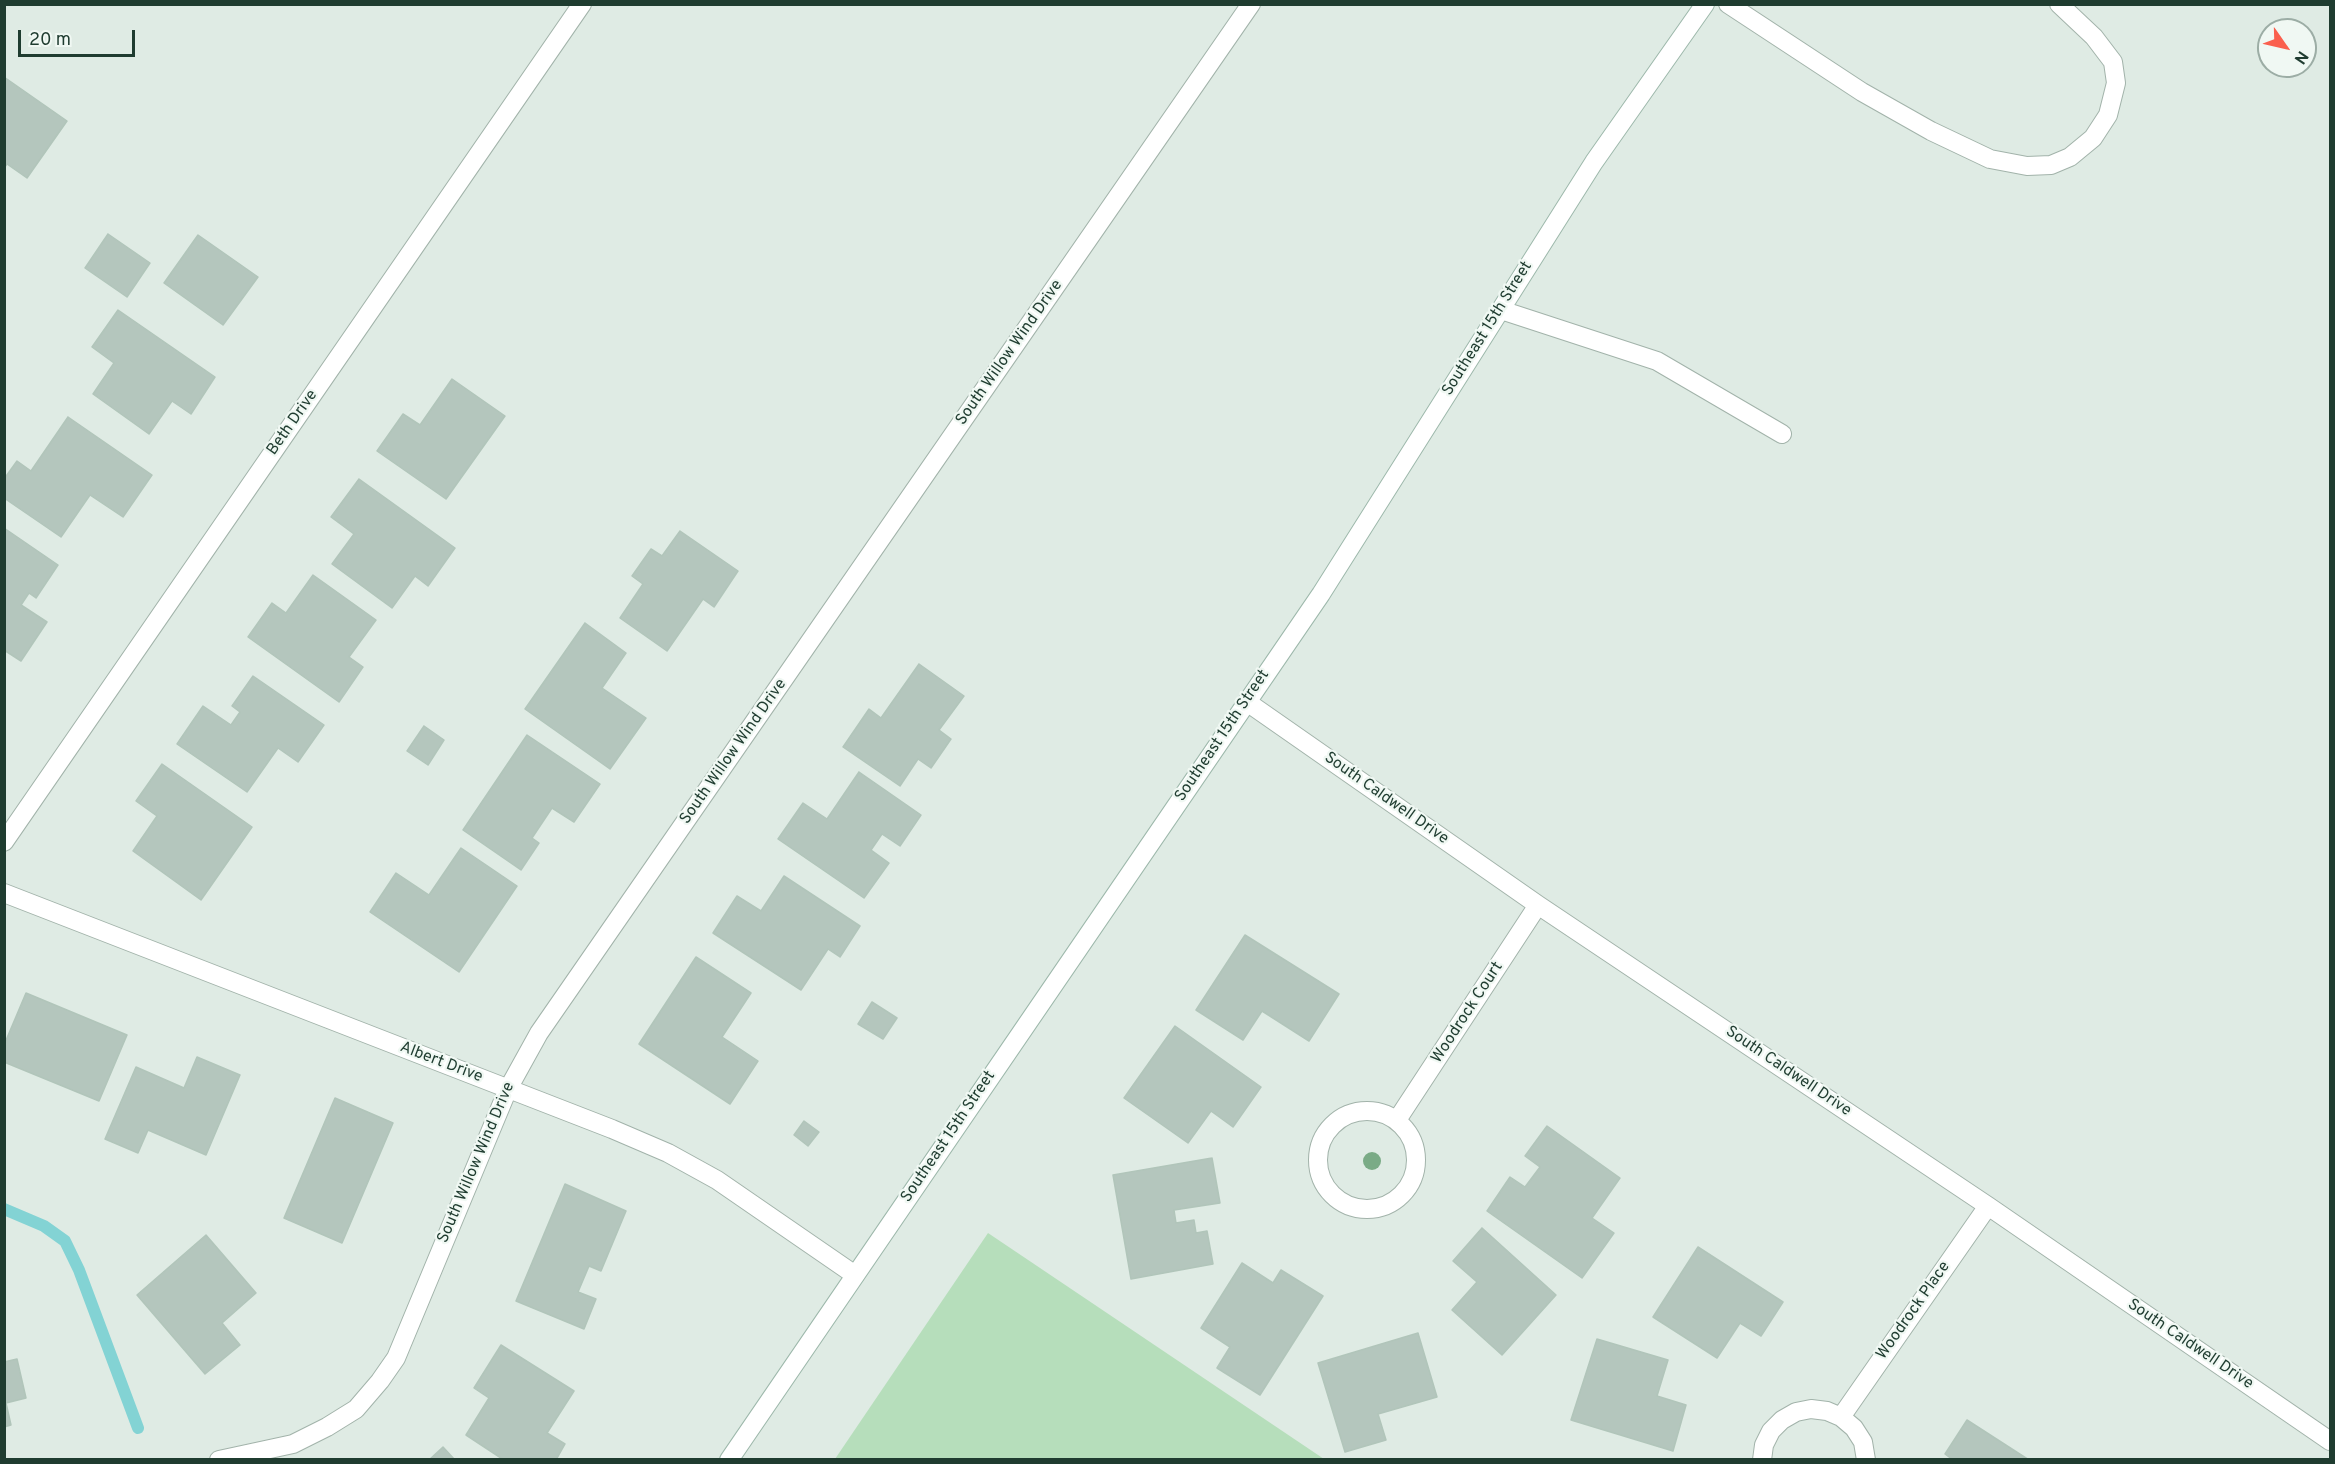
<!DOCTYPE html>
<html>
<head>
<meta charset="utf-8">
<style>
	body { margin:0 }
	#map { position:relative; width:2335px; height:1464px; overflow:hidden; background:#dfebe4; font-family:Overpass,sans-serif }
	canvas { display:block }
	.frame { position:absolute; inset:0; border:6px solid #1f3c30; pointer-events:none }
	.north { position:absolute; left:2257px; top:18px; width:60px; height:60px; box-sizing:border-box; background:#f0f8f3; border:2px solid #9cada5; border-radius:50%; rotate:124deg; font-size:16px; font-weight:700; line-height:24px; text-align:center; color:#1f3c30 }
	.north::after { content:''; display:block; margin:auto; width:21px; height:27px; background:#fa604e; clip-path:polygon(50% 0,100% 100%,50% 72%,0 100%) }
	.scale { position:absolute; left:18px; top:30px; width:117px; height:27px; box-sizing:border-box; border:3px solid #1f3c30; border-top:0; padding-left:8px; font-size:18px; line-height:21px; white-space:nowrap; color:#1f3c30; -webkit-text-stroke:4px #f0f8f3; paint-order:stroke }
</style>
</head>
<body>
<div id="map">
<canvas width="2335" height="1464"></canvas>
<div class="frame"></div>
<div class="north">N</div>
<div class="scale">20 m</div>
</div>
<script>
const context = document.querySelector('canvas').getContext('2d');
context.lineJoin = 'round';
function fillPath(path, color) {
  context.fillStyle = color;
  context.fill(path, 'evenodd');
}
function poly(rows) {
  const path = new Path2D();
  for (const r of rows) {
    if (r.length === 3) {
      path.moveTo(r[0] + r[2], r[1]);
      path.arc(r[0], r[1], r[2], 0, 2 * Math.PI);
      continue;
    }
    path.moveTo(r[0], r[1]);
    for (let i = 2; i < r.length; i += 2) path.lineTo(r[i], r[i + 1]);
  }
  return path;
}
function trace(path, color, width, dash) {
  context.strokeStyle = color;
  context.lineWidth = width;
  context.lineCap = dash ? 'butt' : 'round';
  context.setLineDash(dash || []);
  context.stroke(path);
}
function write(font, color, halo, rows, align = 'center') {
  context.font = font + ' Overpass,sans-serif';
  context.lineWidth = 4.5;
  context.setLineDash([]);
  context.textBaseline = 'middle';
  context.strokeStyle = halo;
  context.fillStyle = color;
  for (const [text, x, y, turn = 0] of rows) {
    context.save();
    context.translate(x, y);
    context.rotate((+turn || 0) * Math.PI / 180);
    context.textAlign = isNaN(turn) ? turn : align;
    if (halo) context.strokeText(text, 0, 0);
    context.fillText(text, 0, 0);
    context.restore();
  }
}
fillPath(poly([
	[988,1233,1324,1459,835,1459]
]), '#b6debb');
trace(poly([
	[4,1209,44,1226,65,1241,79,1270,138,1428]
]), '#83d3d4', 12);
const building = poly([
	[4,77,67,121,27,178,7,164,4,168,4,77],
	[108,234,150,263,127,297,85,268,108,234],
	[198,235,258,277,223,325,164,283,198,235],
	[118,310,215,377,191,414,172,401,149,434,93,394,114,363,92,347,118,310],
	[452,379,505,416,446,499,377,451,403,414,420,425,452,379],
	[68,417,152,475,123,517,90,495,61,537,4,498,4,479,17,461,31,471,68,417],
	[359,479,455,548,428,586,415,576,392,608,332,564,354,534,331,517,359,479],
	[4,528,58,565,36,598,29,593,21,605,47,622,21,661,4,650,4,528],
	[680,531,738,571,714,607,703,599,667,651,620,618,643,584,632,576,651,549,662,556,680,531],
	[313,575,376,620,349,657,363,667,339,702,248,637,272,603,286,613,313,575],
	[585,623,626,653,602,688,646,718,610,769,525,709,585,623],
	[919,664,964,696,939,730,951,739,931,768,918,759,900,786,843,747,869,709,881,718,919,664],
	[253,676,324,725,298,762,278,748,247,792,177,744,203,706,231,725,240,712,232,706,253,676],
	[424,726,444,740,428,765,407,751,424,726],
	[527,735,600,784,574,822,552,808,532,838,539,843,521,870,463,830,527,735],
	[162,764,252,827,201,900,133,851,157,816,136,801,162,764],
	[859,772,921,815,900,846,882,834,871,850,889,863,864,898,778,839,803,803,827,819,859,772],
	[461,848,517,886,459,972,370,912,396,873,429,895,461,848],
	[784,876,860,926,840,957,828,949,801,990,713,933,737,896,761,911,784,876],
	[1245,935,1339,994,1309,1041,1262,1011,1243,1040,1196,1010,1245,935],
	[696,957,751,993,722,1037,758,1061,730,1104,639,1044,696,957],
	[26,993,127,1035,99,1101,4,1062,4,1045,26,993],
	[872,1002,897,1018,883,1039,858,1024,872,1002],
	[1175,1026,1261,1087,1233,1127,1211,1111,1188,1143,1124,1098,1175,1026],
	[197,1057,240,1075,206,1155,148,1130,138,1153,105,1139,136,1067,184,1088,197,1057],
	[335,1098,393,1123,342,1243,284,1218,335,1098],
	[804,1121,819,1132,808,1146,794,1135,804,1121],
	[1547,1126,1620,1178,1592,1218,1614,1233,1582,1278,1487,1211,1510,1177,1525,1187,1540,1167,1525,1156,1547,1126],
	[1212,1158,1220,1203,1174,1210,1176,1223,1194,1220,1196,1233,1207,1231,1213,1264,1131,1279,1113,1175,1212,1158],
	[565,1184,626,1211,601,1271,589,1266,578,1292,596,1299,584,1329,516,1301,565,1184],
	[1482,1228,1556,1295,1502,1355,1452,1310,1477,1282,1453,1261,1482,1228],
	[206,1235,256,1293,222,1323,240,1345,205,1374,137,1295,206,1235],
	[1698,1247,1783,1302,1761,1336,1740,1323,1717,1358,1653,1317,1698,1247],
	[1242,1263,1273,1283,1281,1270,1323,1296,1260,1395,1217,1368,1230,1347,1201,1328,1242,1263],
	[1418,1333,1437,1397,1378,1414,1386,1440,1345,1452,1318,1363,1418,1333],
	[1597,1339,1668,1360,1657,1396,1686,1405,1673,1451,1571,1420,1597,1339],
	[501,1345,574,1391,547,1433,565,1444,556,1460,504,1460,466,1435,489,1398,474,1388,501,1345],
	[17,1359,26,1398,6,1403,11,1425,4,1427,4,1362,17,1359],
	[1967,1420,2029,1460,1953,1460,1945,1454,1967,1420],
	[443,1447,455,1460,429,1460,443,1447]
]);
fillPath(building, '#b4c6bd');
trace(building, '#b1c5ba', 1.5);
const service = poly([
	[1728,4,1862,92,1931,131,1990,159,2027,166,2051,165,2070,157,2093,138,2108,115,2116,83,2113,62,2094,37,2059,4],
	[1501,310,1657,361,1782,434]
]);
const minor = poly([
	[1247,702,1538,905,1988,1206,2330,1441],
	[4,842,582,4],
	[4,893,612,1129,668,1153,717,1180,855,1275],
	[1367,1160,49],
	[1397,1120,1538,905],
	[1841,1417,1988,1206],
	[219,1460,293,1444,327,1427,356,1409,380,1381,396,1358,508,1089,539,1033,1251,4],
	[1762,1460,1764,1445,1771,1431,1782,1420,1796,1412,1811,1409,1827,1411,1841,1417,1854,1428,1863,1442,1866,1460]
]);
const secondary = poly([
	[729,1460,1321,594,1594,162,1705,4]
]);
trace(service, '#a2b3aa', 20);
trace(minor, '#a2b3aa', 20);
trace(secondary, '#9db8ab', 20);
trace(service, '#fff', 18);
trace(minor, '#fff', 18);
trace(secondary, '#fff', 18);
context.fillStyle = '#7aab86';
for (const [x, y] of [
	[1372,1161]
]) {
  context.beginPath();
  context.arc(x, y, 9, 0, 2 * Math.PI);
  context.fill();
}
write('16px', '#1f3c30', '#f0f8f3', [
	["Southeast 15th Street",1488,329,-58],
	["South Willow Wind Drive",1010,353,-55],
	["Beth Drive",293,423,-55],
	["Southeast 15th Street",1223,736,-56],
	["South Willow Wind Drive",734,752,-55],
	["South Caldwell Drive",1386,799,35],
	["Woodrock Court",1468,1013,-57],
	["Albert Drive",441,1063,21],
	["South Caldwell Drive",1788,1072,34],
	["Southeast 15th Street",949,1137,-56],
	["South Willow Wind Drive",477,1163,-67],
	["Woodrock Place",1914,1311,-55],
	["South Caldwell Drive",2190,1345,34]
]);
</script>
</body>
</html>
